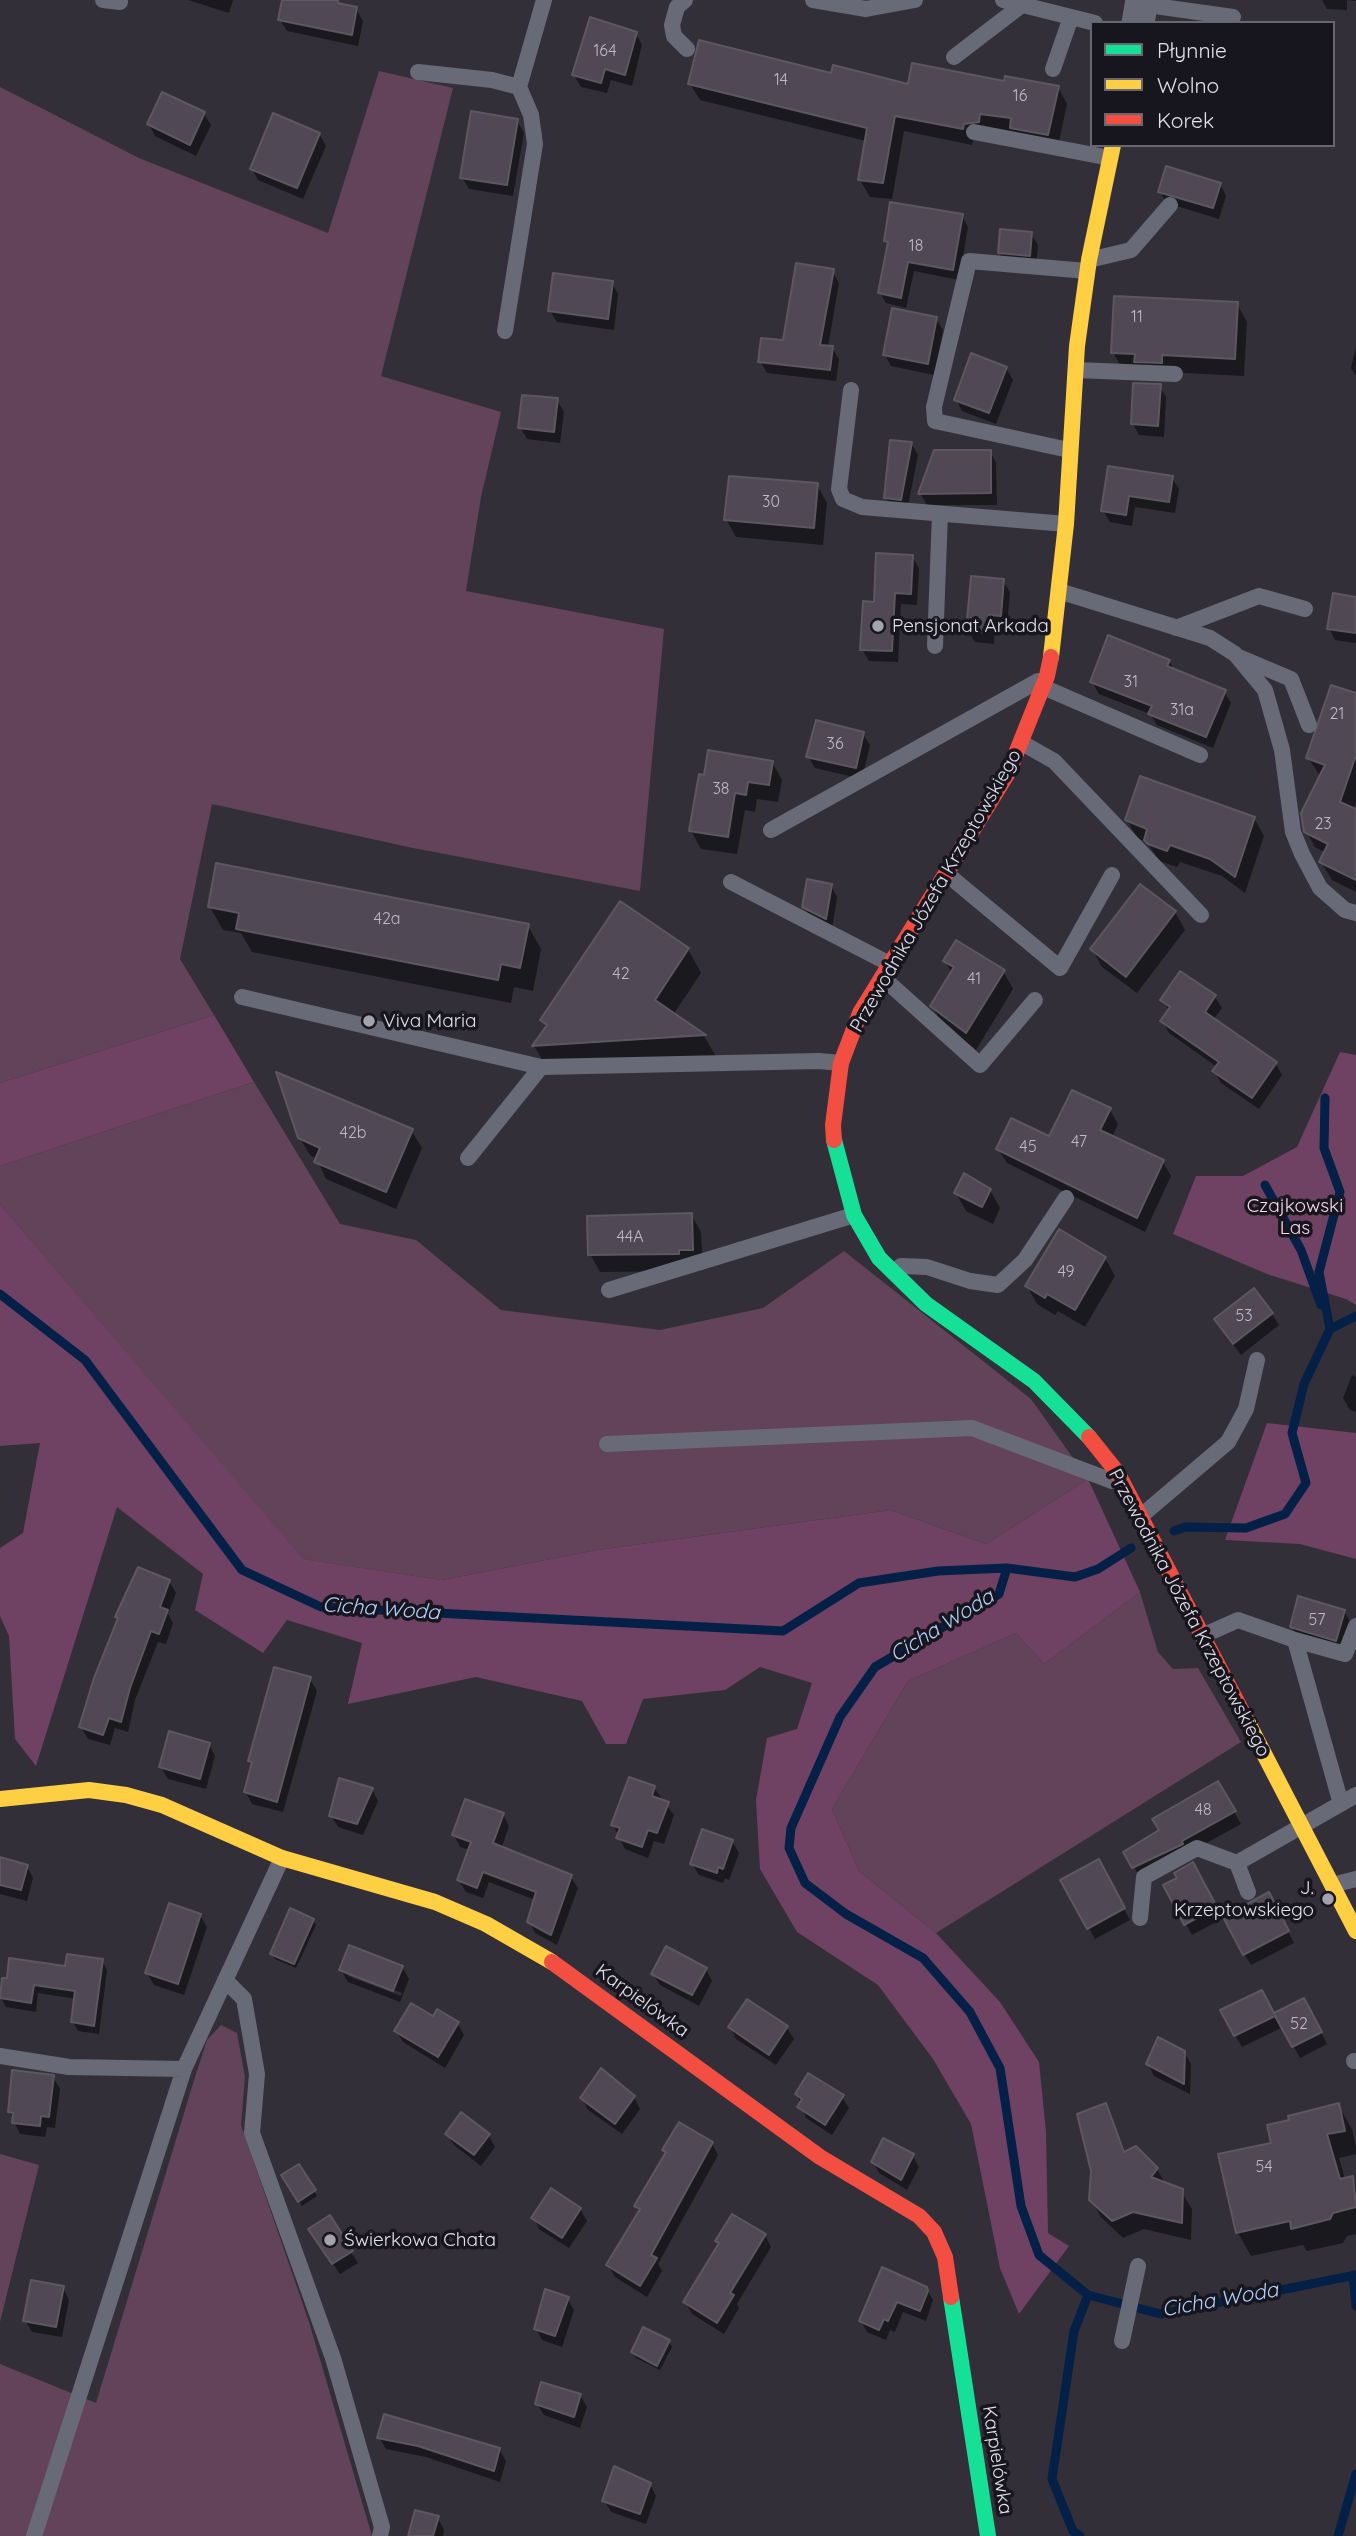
<!DOCTYPE html>
<html>
<head>
<meta charset="utf-8">
<style>
	body { margin:0 }
	#map { position:relative; width:1356px; height:2536px; overflow:hidden; background:#322f39; font-family:Quicksand,sans-serif }
	canvas { display:block }
	.legend { position:absolute; left:1090px; top:21px; width:245px; height:126px; box-sizing:border-box; background:#17151d; border:2px solid #68666f; margin:0; padding:9px 12px; list-style:none; font-size:21px; color:#e2e0eb }
	.legend li { display:flex; align-items:center; gap:14px; height:35px }
	.legend b { width:35px; border:2px solid #68666f }
</style>
</head>
<body>
<div id="map">
<canvas width="1356" height="2536"></canvas>
<ul class="legend">
<li><b style="height:9px;background:#16e098"></b>Płynnie</li>
<li><b style="height:9px;background:#ffcf43"></b>Wolno</li>
<li><b style="height:9px;background:#f24e42"></b>Korek</li>
</ul>
</div>
<script>
const context = document.querySelector('canvas').getContext('2d');
context.lineJoin = 'round';
function fillPath(path, color) {
  context.fillStyle = color;
  context.fill(path, 'evenodd');
}
function poly(rows) {
  const path = new Path2D();
  for (const r of rows) {
    path.moveTo(r[0], r[1]);
    for (let i = 2; i < r.length; i += 2) path.lineTo(r[i], r[i + 1]);
  }
  return path;
}
function trace(path, color, width, dash) {
  context.strokeStyle = color;
  context.lineWidth = width;
  context.lineCap = dash ? 'butt' : 'round';
  context.setLineDash(dash || []);
  context.stroke(path);
}
function write(font, color, halo, rows, align = 'center') {
  context.font = font + ' Quicksand,sans-serif';
  context.lineWidth = 7;
  context.setLineDash([]);
  context.textBaseline = 'middle';
  context.strokeStyle = halo;
  context.fillStyle = color;
  for (const [text, x, y, turn = 0] of rows) {
    context.save();
    context.translate(x, y);
    context.rotate((+turn || 0) * Math.PI / 180);
    context.textAlign = isNaN(turn) ? turn : align;
    if (halo) context.strokeText(text, 0, 0);
    context.fillText(text, 0, 0);
    context.restore();
  }
}
fillPath(poly([
	[379,71,453,88,381,376,501,412,481,497,466,591,664,629,640,891,413,848,212,804,180,959,214,1015,0,1083,0,87,139,158,328,233],
	[254,1082,340,1224,416,1240,501,1310,660,1330,763,1308,844,1251,1031,1399,1088,1479,986,1544,891,1510,597,1550,442,1580,302,1559,0,1204,0,1166],
	[1140,1592,1158,1652,1173,1669,1198,1668,1241,1742,936,1933,859,1871,832,1809,908,1681,1016,1633,1044,1664],
	[221,2025,237,2033,245,2077,241,2125,309,2322,372,2536,0,2536,0,2364,96,2403,195,2077,207,2040],
	[0,2154,39,2165,0,2322]
]), '#624359');
fillPath(poly([
	[214,1015,254,1082,0,1166,0,1083],
	[1340,1052,1356,1055,1356,1305,1346,1299,1267,1274,1173,1234,1196,1176,1243,1176,1297,1147],
	[0,1204,303,1559,442,1580,597,1550,891,1510,986,1544,1088,1479,1140,1592,1044,1664,1016,1633,908,1681,832,1809,859,1871,936,1933,1000,2002,1039,2062,1046,2132,1048,2233,1069,2246,1019,2314,1000,2268,971,2124,933,2059,878,1985,797,1932,760,1869,756,1800,767,1738,797,1729,812,1683,760,1667,725,1690,643,1699,626,1744,606,1744,582,1701,476,1677,348,1704,362,1643,287,1620,263,1653,195,1610,203,1574,117,1507,36,1766,15,1739,9,1636,0,1616,0,1548,23,1533,40,1443,0,1446],
	[1267,1423,1356,1433,1356,1559,1300,1544,1225,1540]
]), '#6f4263');
fillPath(poly([
	[188,0,233,0,229,13],
	[284,0,338,0,341,5,356,9,363,21,358,46,287,31,280,20],
	[1322,0,1356,0,1356,1,1347,0,1347,10,1327,9],
	[1263,21,1299,23,1263,23],
	[636,34,642,45,632,86,611,80,607,93,581,87,574,75],
	[833,75,909,86,1005,83,1058,87,1067,104,1057,151,987,138,973,140,972,145,904,131,892,199,870,197,860,180,866,141,700,100,690,84],
	[204,114,211,125,196,156,155,136,149,124],
	[517,121,524,133,513,196,469,189,462,177],
	[319,134,326,146,303,199,258,180,252,169],
	[1220,184,1226,196,1219,219,1167,203,1160,192],
	[962,216,968,227,959,280,914,271,906,308,886,303,880,293,889,247,885,241],
	[1031,234,1038,245,1036,267,1006,264,999,253],
	[832,271,839,283,828,347,832,348,839,359,836,381,767,373,760,361,784,342],
	[612,283,618,294,614,330,557,322,550,311],
	[1237,304,1247,322,1244,376,1123,370,1113,352],
	[936,319,943,330,934,375,891,366,885,355],
	[1356,346,1356,376,1351,368],
	[1006,368,1013,380,996,424,962,411,956,399],
	[1159,386,1166,397,1164,437,1139,435,1133,424],
	[557,400,564,412,560,443,527,439,520,427],
	[911,443,918,455,907,511,892,509,886,498],
	[990,451,996,463,997,505,927,505,920,493],
	[1110,468,1172,478,1179,489,1175,513,1135,507,1132,526,1110,522,1103,510],
	[817,485,827,503,823,545,736,537,726,519],
	[912,556,919,568,917,605,901,604,898,662,869,661,862,649,875,604],
	[1003,581,1010,592,1007,627,995,626,994,644,975,642,968,631],
	[1356,599,1356,643,1335,640,1329,628],
	[1169,661,1175,671,1224,691,1231,703,1213,748,1157,725,1150,714,1099,694,1092,682],
	[1356,695,1356,801,1353,810,1356,811,1356,892,1332,880,1321,862,1326,853,1315,847,1305,829,1321,777,1308,758],
	[863,734,870,745,862,779,815,768,808,756],
	[772,762,782,780,778,802,757,799,755,812,745,810,737,854,701,849,691,831,700,776],
	[1254,818,1264,836,1245,893,1222,876,1180,862,1177,867,1159,861,1147,842,1137,838,1127,820],
	[831,886,837,897,832,929,811,918,804,906],
	[1141,886,1175,912,1185,930,1137,993,1102,967,1092,949],
	[210,907,528,926,541,949,533,991,514,987,511,1003,252,952,241,933,223,930],
	[688,949,701,973,673,1015,704,1036,717,1058,548,1069,534,1046,547,1028,542,1020],
	[945,961,1003,971,1013,989,976,1050,942,1023,932,1006,952,973],
	[1215,997,1222,1008,1213,1020,1275,1063,1282,1075,1259,1109,1221,1083,1214,1071,1217,1067,1169,1033,1162,1021,1169,1011,1163,1000],
	[1110,1110,1118,1124,1112,1137,1163,1162,1171,1176,1145,1232,1007,1163,998,1149,1049,1138],
	[411,1130,422,1148,396,1209,326,1179,317,1159,310,1155,299,1137],
	[990,1190,1000,1208,993,1224,966,1211,956,1193],
	[691,1214,701,1232,703,1267,688,1271,600,1272,590,1254],
	[1105,1258,1115,1276,1085,1327,1058,1311,1055,1315,1037,1304,1027,1286],
	[1272,1314,1279,1325,1241,1355,1223,1331],
	[1352,1375,1356,1377,1356,1412,1350,1410,1343,1398],
	[169,1581,176,1593,168,1614,173,1623,166,1644,158,1642,135,1700,128,1732,115,1728,110,1745,88,1739,81,1727,119,1621,117,1617],
	[1344,1611,1351,1623,1343,1651,1298,1638,1292,1627],
	[310,1679,317,1691,283,1812,252,1804,246,1792,253,1766,250,1760],
	[209,1744,215,1756,206,1789,168,1779,161,1767],
	[1217,1783,1241,1824,1141,1879,1126,1853,1161,1831],
	[654,1788,674,1815,664,1844,654,1841,648,1858,625,1849,613,1825],
	[372,1789,378,1801,363,1835,338,1827,331,1816],
	[503,1814,509,1826,501,1849,571,1877,578,1888,557,1945,535,1933,529,1921,535,1900,489,1882,483,1898,466,1892,459,1880,470,1850,460,1847,454,1835],
	[732,1841,739,1853,729,1880,725,1878,723,1883,699,1875,692,1864],
	[0,1859,27,1866,33,1878,27,1901,0,1894],
	[1098,1862,1130,1920,1095,1939,1063,1881],
	[1192,1865,1222,1919,1192,1935,1165,1886,1179,1879],
	[1275,1906,1294,1943,1251,1965,1244,1954],
	[200,1915,207,1927,184,1995,154,1985,147,1973],
	[313,1920,316,1925,296,1968,275,1959,272,1954],
	[102,1960,107,1970,99,2034,78,2031,73,2022,76,1999,38,1993,36,2012,6,2007,1,1998,67,1968],
	[402,1967,409,1979,400,2002,348,1982,341,1970],
	[348,1972,402,1993,401,1996,348,1976],
	[706,1969,712,1981,699,2006,660,1985,653,1974],
	[748,2001,787,2028,794,2039,776,2065,736,2039,730,2027],
	[1310,2011,1327,2044,1300,2058,1283,2027,1242,2047,1235,2035,1274,2015],
	[433,2018,458,2024,464,2035,445,2068,403,2042,396,2031],
	[1184,2052,1191,2064,1190,2094,1154,2076,1148,2064],
	[53,2077,60,2089,55,2128,47,2127,45,2137,20,2134,9,2111],
	[797,2094,842,2097,849,2108,832,2135,806,2118],
	[634,2097,640,2109,622,2134,588,2110,582,2098],
	[1106,2105,1126,2153,1157,2169,1166,2185,1181,2191,1192,2209,1191,2240,1144,2229,1123,2238,1101,2217,1091,2199],
	[1338,2105,1352,2129,1356,2148,1356,2154,1339,2158,1345,2179,1352,2178,1356,2185,1356,2234,1347,2236,1343,2243,1307,2251,1303,2245,1251,2256,1238,2233,1220,2155,1273,2144],
	[447,2134,489,2136,495,2147,481,2166,454,2145],
	[712,2144,718,2155,658,2264,662,2271,647,2297,615,2277,608,2265,640,2213,636,2206,667,2154,664,2150],
	[912,2155,919,2167,907,2190,879,2173,873,2162],
	[298,2167,317,2196,302,2206,283,2176],
	[580,2209,587,2221,569,2248,540,2230,534,2218],
	[765,2235,771,2247,737,2304,739,2308,724,2334,692,2314,685,2302,720,2245,717,2241],
	[317,2241,351,2252,358,2263,340,2274],
	[883,2269,926,2288,933,2300,926,2321,903,2312,895,2332,890,2330,886,2340,867,2332,861,2321],
	[63,2288,69,2300,62,2337,32,2332,25,2320],
	[567,2298,574,2310,562,2347,542,2340,536,2328],
	[669,2342,672,2347,660,2370,636,2358,633,2352],
	[580,2395,587,2407,580,2428,544,2415,537,2404],
	[379,2437,499,2449,506,2461,500,2482,426,2457,386,2449],
	[650,2484,656,2496,646,2524,611,2512,604,2500],
	[438,2518,444,2530,443,2536,411,2536]
]), '#0007');
trace(poly([
	[1325,1098,1324,1148,1340,1192,1319,1272,1330,1329],
	[1265,1185,1301,1250,1321,1305],
	[0,1294,85,1360,242,1570,321,1607,783,1631,859,1583,938,1571,1007,1568,999,1594,875,1667,840,1717,791,1828,789,1848,805,1883,846,1914,923,1958,970,2012,1000,2068,1021,2206,1039,2255,1088,2295,1161,2314,1356,2275],
	[1174,1531,1185,1527,1246,1528,1285,1514,1306,1483,1292,1433,1304,1384,1330,1329,1356,1316],
	[1007,1568,1075,1577,1098,1569,1131,1548],
	[1353,2275,1356,2306],
	[1080,2536,1073,2531,1052,2479,1074,2331,1088,2295],
	[1338,2536,1356,2474]
]), '#042047', 9);
const building = poly([
	[282,0,338,0,338,3,357,7,352,35,278,20,282,0],
	[590,17,637,32,625,75,605,69,601,83,572,75,590,17],
	[699,40,831,73,833,65,908,84,912,63,1004,81,1005,76,1059,86,1048,135,1010,128,1011,118,980,114,979,122,964,124,963,129,895,116,883,183,858,180,867,128,688,84,699,40],
	[162,92,205,112,190,145,147,124,162,92],
	[471,111,518,119,507,185,460,178,471,111],
	[273,113,320,133,297,188,250,169,273,113],
	[1166,166,1221,183,1213,208,1158,192,1166,166],
	[890,202,963,214,953,270,908,262,901,298,878,293,888,242,884,241,890,202],
	[1000,229,1032,232,1030,256,998,253,1000,229],
	[796,263,834,269,820,345,833,346,830,370,758,362,761,338,783,340,796,263],
	[553,273,613,281,608,319,548,311,553,273],
	[1114,296,1238,302,1235,359,1162,355,1162,363,1134,362,1135,354,1111,353,1114,296],
	[892,308,937,317,928,364,883,355,892,308],
	[971,353,1007,367,989,413,954,400,971,353],
	[1133,383,1161,384,1158,426,1131,424,1133,383],
	[522,395,558,398,554,432,518,428,522,395],
	[890,440,912,442,901,500,884,498,890,440],
	[934,450,991,450,991,493,918,494,934,450],
	[1108,466,1173,476,1169,502,1129,496,1126,515,1101,511,1108,466],
	[729,476,818,483,814,528,724,520,729,476],
	[876,553,913,555,911,594,895,593,892,651,860,650,863,601,874,602,876,553],
	[971,576,1004,579,1001,616,989,615,988,633,966,631,971,576],
	[1333,593,1356,597,1356,633,1327,629,1333,593],
	[1108,635,1170,660,1167,666,1226,690,1206,737,1148,714,1152,706,1090,682,1108,635],
	[1331,685,1356,693,1356,755,1340,802,1356,809,1356,880,1319,862,1328,844,1304,832,1301,813,1325,765,1306,758,1331,685],
	[816,720,864,732,856,768,806,757,816,720],
	[708,750,773,761,769,785,748,782,746,795,735,793,728,837,689,831,699,774,704,775,708,750],
	[1140,776,1255,817,1235,877,1210,859,1170,845,1167,851,1148,844,1144,840,1147,829,1125,820,1140,776],
	[216,863,529,924,520,968,501,964,498,980,236,929,239,913,208,907,216,863],
	[807,879,832,884,826,919,802,907,807,879],
	[1140,884,1176,911,1126,977,1090,949,1140,884],
	[620,901,689,948,655,1000,706,1035,532,1046,547,1025,540,1020,620,901],
	[956,940,1005,970,966,1033,930,1006,954,967,943,961,956,940],
	[1180,971,1216,995,1205,1012,1277,1062,1252,1098,1212,1071,1219,1062,1160,1021,1170,1007,1160,1000,1180,971],
	[276,1072,413,1129,386,1192,314,1162,320,1148,298,1138,276,1072],
	[1072,1090,1111,1108,1100,1130,1164,1160,1137,1218,996,1149,1011,1118,1049,1136,1072,1090],
	[964,1173,991,1189,982,1207,954,1193,964,1173],
	[692,1213,693,1250,679,1250,679,1254,588,1255,587,1216,692,1213],
	[1059,1229,1106,1257,1075,1310,1047,1294,1045,1298,1025,1286,1059,1229],
	[1254,1288,1273,1313,1233,1344,1214,1319,1254,1288],
	[138,1567,170,1580,160,1607,168,1610,159,1634,151,1631,130,1688,121,1722,109,1718,103,1735,79,1727,94,1678,118,1618,115,1617,138,1567],
	[1298,1596,1345,1610,1336,1641,1290,1627,1298,1596],
	[274,1667,311,1677,277,1802,244,1792,252,1762,248,1761,274,1667],
	[169,1731,210,1743,200,1779,159,1767,169,1731],
	[629,1777,655,1786,652,1796,669,1802,657,1833,648,1830,642,1847,616,1838,620,1828,611,1825,629,1777],
	[339,1778,373,1788,357,1824,329,1816,339,1778],
	[1218,1781,1236,1811,1182,1841,1183,1844,1132,1868,1123,1852,1159,1830,1152,1819,1218,1781],
	[465,1799,504,1813,493,1843,572,1875,551,1935,527,1922,536,1892,483,1872,477,1888,457,1880,471,1842,452,1835,465,1799],
	[702,1829,733,1840,723,1869,718,1867,717,1873,690,1864,702,1829],
	[0,1857,28,1865,21,1890,0,1885,0,1857],
	[1099,1859,1125,1908,1087,1929,1060,1880,1099,1859],
	[1193,1862,1217,1907,1184,1925,1163,1885,1177,1878,1174,1873,1193,1862],
	[1269,1892,1289,1931,1243,1955,1223,1917,1269,1892],
	[169,1903,201,1914,178,1984,145,1973,169,1903],
	[290,1908,314,1919,294,1964,270,1954,290,1908],
	[349,1945,403,1966,393,1991,339,1970,349,1945],
	[666,1946,707,1968,692,1995,651,1974,666,1946],
	[67,1954,103,1959,94,2026,71,2022,75,1991,34,1985,31,2003,0,1998,2,1978,7,1978,9,1958,65,1966,67,1954],
	[1262,1990,1274,2013,1304,1998,1322,2032,1292,2047,1275,2016,1234,2036,1220,2010,1262,1990],
	[747,1999,788,2026,769,2055,728,2027,747,1999],
	[411,2003,433,2016,437,2009,459,2022,438,2057,394,2031,411,2003],
	[1158,2037,1185,2051,1184,2084,1146,2064,1158,2037],
	[601,2068,635,2096,615,2124,580,2098,601,2068],
	[12,2070,54,2075,49,2117,41,2116,40,2126,12,2123,13,2113,8,2112,12,2070],
	[808,2073,844,2095,825,2125,797,2107,802,2099,795,2094,808,2073],
	[1106,2103,1124,2152,1136,2146,1158,2168,1151,2177,1183,2189,1182,2223,1133,2212,1112,2221,1089,2200,1091,2171,1077,2114,1106,2103],
	[1339,2103,1345,2131,1327,2134,1340,2179,1353,2176,1356,2207,1333,2213,1330,2219,1291,2229,1290,2221,1236,2233,1218,2154,1271,2143,1267,2125,1289,2120,1288,2116,1339,2103],
	[461,2112,490,2134,474,2155,445,2134,461,2112],
	[679,2122,713,2142,651,2255,657,2258,640,2286,606,2265,640,2209,634,2206,666,2152,662,2150,679,2122],
	[883,2138,914,2154,901,2180,871,2162,883,2138],
	[299,2164,316,2190,298,2202,281,2175,299,2164],
	[551,2188,581,2208,562,2238,531,2218,551,2188],
	[732,2214,766,2234,730,2293,734,2295,717,2323,683,2302,719,2243,715,2241,732,2214],
	[330,2215,353,2251,332,2264,308,2229,330,2215],
	[882,2267,927,2287,928,2291,920,2311,897,2302,888,2321,884,2319,879,2330,859,2321,882,2267],
	[31,2280,64,2286,56,2327,23,2321,31,2280],
	[545,2289,569,2297,555,2336,534,2329,545,2289],
	[643,2327,670,2340,657,2366,631,2352,643,2327],
	[541,2382,581,2394,574,2417,535,2404,541,2382],
	[384,2414,500,2448,494,2471,418,2446,377,2438,384,2414],
	[614,2466,651,2483,640,2514,602,2501,614,2466],
	[415,2510,439,2516,433,2536,408,2536,415,2510]
]);
fillPath(building, '#504855');
trace(building, '#5b585f', 2);
trace(poly([
	[103,0,120,2],
	[685,0,677,7,672,25,674,36,687,49],
	[813,0,866,9,915,0],
	[1003,0,1095,23],
	[1141,4,1233,17],
	[954,57,1022,5],
	[1053,69,1071,17],
	[418,72,492,80,519,87,531,115,535,144,505,331],
	[519,87,544,0],
	[974,132,1110,158],
	[1089,260,1131,250,1170,205],
	[1076,370,1175,374],
	[851,390,839,489,843,499,862,507,1066,524],
	[1069,450,935,421,934,407,969,261,1087,271],
	[1059,591,1210,638,1235,654,1265,690,1282,750,1293,832,1302,854,1320,888,1345,910,1356,913],
	[1176,628,1259,596,1305,609],
	[935,646,940,514],
	[1239,657,1291,679,1309,725],
	[1043,687,1200,755],
	[1022,743,1054,761,1201,915],
	[771,830,1038,681],
	[948,875,1060,968,1112,875],
	[731,882,890,964],
	[882,977,980,1065,1035,1000],
	[242,997,541,1067],
	[468,1158,541,1067,819,1061,841,1063],
	[896,1271,901,1266,927,1267,970,1281,998,1285,1025,1260,1066,1198],
	[609,1290,854,1215],
	[607,1444,972,1428,1112,1481],
	[1141,1516,1228,1442,1246,1409,1257,1360],
	[1202,1636,1238,1620,1295,1640],
	[1341,1804,1295,1640,1345,1654,1356,1626],
	[1237,1863,1356,1795],
	[1332,1885,1356,1879],
	[1140,1918,1144,1877,1197,1848,1237,1863,1248,1892],
	[225,1980,244,1999,257,2074,252,2133,333,2358,382,2527,380,2536],
	[0,2056,69,2067,184,2069],
	[1354,2061,1356,2061],
	[1122,2341,1138,2266],
	[34,2536,184,2069,282,1858]
]), '#686a78', 16);
trace(poly([
	[1138,23,1142,0]
]), '#686a78', 33);
trace(poly([
	[834,1140,854,1215,879,1258,926,1304,1034,1381,1089,1437],
	[951,2297,988,2536]
]), '#16e098', 16);
trace(poly([
	[1051,657,1066,524,1077,346,1089,260,1113,145],
	[1247,1721,1356,1931],
	[0,1799,89,1790,126,1795,162,1805,282,1858,435,1902,486,1924,552,1962]
]), '#ffcf43', 16);
trace(poly([
	[834,1140,833,1125,841,1063,860,1013,1009,771,1047,676,1051,657],
	[1089,1437,1117,1472,1247,1721],
	[552,1962,820,2157,919,2216,934,2232,945,2257,951,2297]
]), '#f24e42', 16);
for (const [x, y, r, color] of [
	[878,626,7,"#a4a2ad"],
	[369,1021,7,"#a4a2ad"],
	[1328,1899,7,"#a4a2ad"],
	[330,2240,7,"#a4a2ad"]
]) {
  const dot = new Path2D();
  dot.arc(x, y, r, 0, 2 * Math.PI);
  context.fillStyle = color;
  context.fill(dot);
  trace(dot, '#17151d', 2.5);
}
write('16px', '#bebac6', null, [
	["164",605,51],
	["14",781,80],
	["16",1020,96],
	["18",916,246],
	["11",1137,317],
	["30",771,502],
	["31",1131,682],
	["31a",1182,710],
	["21",1337,714],
	["36",835,744],
	["38",721,789],
	["23",1323,824],
	["42a",387,919],
	["42",621,974],
	["41",974,979],
	["42b",353,1133],
	["47",1079,1142],
	["45",1028,1147],
	["44A",630,1237],
	["49",1066,1272],
	["53",1244,1316],
	["57",1317,1620],
	["48",1203,1810],
	["52",1299,2024],
	["54",1264,2167]
]);
write('19px', '#e2e0eb', '#17151d', [
	["Pensjonat Arkada",892,626],
	["Viva Maria",383,1021],
	["J.",1314,1888,"right"],
	["Krzeptowskiego",1314,1910,"right"],
	["Świerkowa Chata",344,2240]
], 'left');
write('19px', '#e2e0eb', '#17151d', [
	["Przewodnika Józefa Krzeptowskiego",936,891,-60],
	["Przewodnika Józefa Krzeptowskiego",1189,1613,62],
	["Karpielówka",642,2001,36],
	["Karpielówka",997,2460,81]
]);
write('19px', '#fad8ef', '#17151d', [
	["Czajkowski",1295,1206],
	["Las",1295,1228]
]);
write('italic 21px', '#b0d1fd', '#17151d', [
	["Cicha Woda",381,1609,4],
	["Cicha Woda",942,1626,-32],
	["Cicha Woda",1220,2300,-10]
]);
</script>
</body>
</html>
